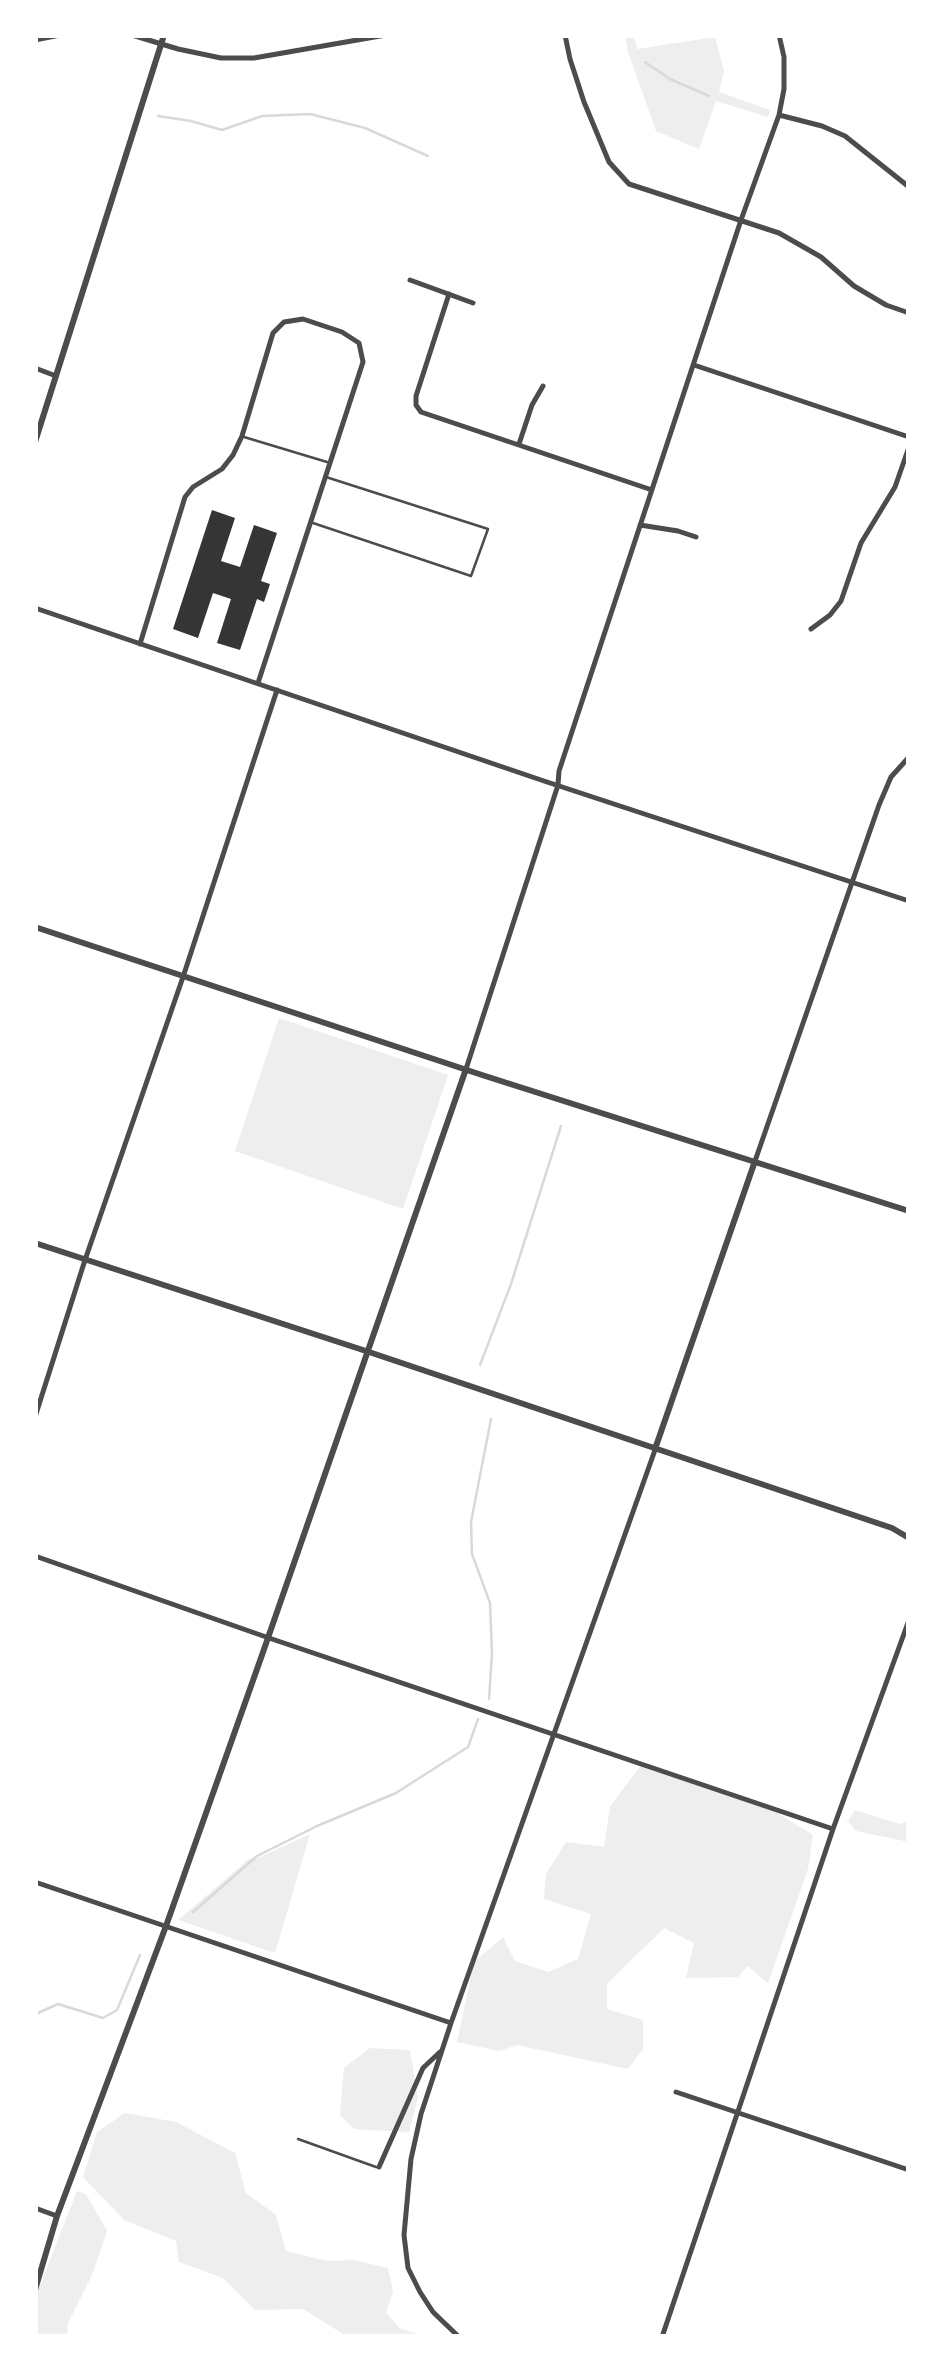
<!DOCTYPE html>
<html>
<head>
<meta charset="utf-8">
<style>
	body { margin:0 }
	#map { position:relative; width:944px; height:2372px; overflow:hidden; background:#fff; font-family:"Open Sans",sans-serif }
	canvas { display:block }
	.frame { position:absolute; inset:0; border:38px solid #fff; pointer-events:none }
</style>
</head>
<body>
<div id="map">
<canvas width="944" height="2372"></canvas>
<div class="frame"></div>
</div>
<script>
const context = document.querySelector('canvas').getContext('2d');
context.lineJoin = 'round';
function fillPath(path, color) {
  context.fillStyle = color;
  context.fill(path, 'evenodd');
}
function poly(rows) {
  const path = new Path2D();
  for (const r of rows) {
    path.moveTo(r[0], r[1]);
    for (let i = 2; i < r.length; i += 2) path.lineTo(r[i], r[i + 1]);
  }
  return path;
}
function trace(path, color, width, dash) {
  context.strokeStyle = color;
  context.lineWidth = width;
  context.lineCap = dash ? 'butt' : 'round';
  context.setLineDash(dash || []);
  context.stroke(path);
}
fillPath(poly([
	[625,35,634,35,637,49,715,37,724,71,719,92,770,110,768,117,716,101,699,149,656,131,628,52],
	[279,1018,448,1075,403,1209,235,1151],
	[640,1766,774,1811,813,1835,808,1869,768,1983,747,1966,738,1977,686,1978,694,1943,664,1928,607,1984,607,2009,643,2020,643,2049,628,2069,517,2045,499,2051,457,2042,474,1962,503,1937,515,1961,548,1972,578,1959,591,1914,544,1899,546,1874,566,1842,604,1847,610,1807],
	[855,1810,899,1824,909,1821,909,1842,856,1831,848,1821],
	[310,1834,275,1953,178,1920,249,1859,258,1858],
	[370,2048,410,2050,418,2097,409,2132,354,2129,340,2115,344,2068],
	[125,2113,176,2122,235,2153,246,2193,276,2215,286,2251,327,2261,354,2260,388,2268,393,2292,386,2312,399,2328,425,2337,348,2337,303,2309,255,2310,223,2278,179,2262,176,2241,124,2220,83,2177,97,2132],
	[77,2191,86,2194,107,2231,92,2275,68,2323,67,2337,35,2337,35,2298]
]), '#eee');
trace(poly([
	[645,62,670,79,709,96],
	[158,116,191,121,222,130,262,116,310,114,365,128,428,156],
	[480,1365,511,1284,561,1126],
	[489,1699,492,1654,490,1603,472,1554,471,1522,491,1419],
	[193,1912,257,1856,317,1826,396,1793,468,1747,478,1719],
	[35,2019,38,2013,58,2004,103,2018,117,2010,140,1955]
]), '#d9d9d9', 2.5);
fillPath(poly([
	[212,510,235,518,221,561,240,567,254,525,277,533,261,581,270,584,264,602,257,599,240,650,217,643,231,599,213,593,198,638,173,629]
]), '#353535');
trace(poly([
	[244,437,327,462],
	[313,523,471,576,488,529,326,477],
	[298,2139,376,2167]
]), '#4c4c4c', 2.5);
trace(poly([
	[132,35,178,49,221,58,254,58,386,35],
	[565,35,570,59,584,102,609,162,629,184,779,233,821,257,854,286,886,305,909,313],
	[35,40,60,35],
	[779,115,822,126,845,136,909,187],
	[410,280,473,303],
	[449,294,416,396,416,405,421,412,652,490],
	[694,365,909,437],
	[35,368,56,376],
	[519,444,532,405,543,386],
	[640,525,678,531,696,537],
	[35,608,544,781,909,901],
	[811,629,830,615,841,601,861,543,895,487,909,447],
	[140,644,185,497,193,487,222,469,233,455,242,436,273,333,284,322,303,319,342,332,359,343,363,362,258,683],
	[466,1069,558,785,559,771,741,220,779,115,784,89,784,57,779,35],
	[755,1161,879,805,891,777,909,757],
	[35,1417,85,1260,183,977,277,690],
	[35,1556,269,1638,833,1829],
	[35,1882,451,2023],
	[676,2092,909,2170],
	[379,2167,423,2068,440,2052],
	[35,2208,57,2216],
	[459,2337,433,2312,420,2292,408,2268,404,2235,411,2159,421,2114,451,2023,655,1450],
	[662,2337,833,1829,909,1620]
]), '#4c4c4c', 5);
trace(poly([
	[35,442,164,35],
	[35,927,482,1075,909,1211],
	[35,1243,369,1352,892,1528,909,1538],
	[655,1449,755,1161],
	[35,2290,57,2216,166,1926,262,1655,466,1069]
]), '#4c4c4c', 6);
</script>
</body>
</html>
